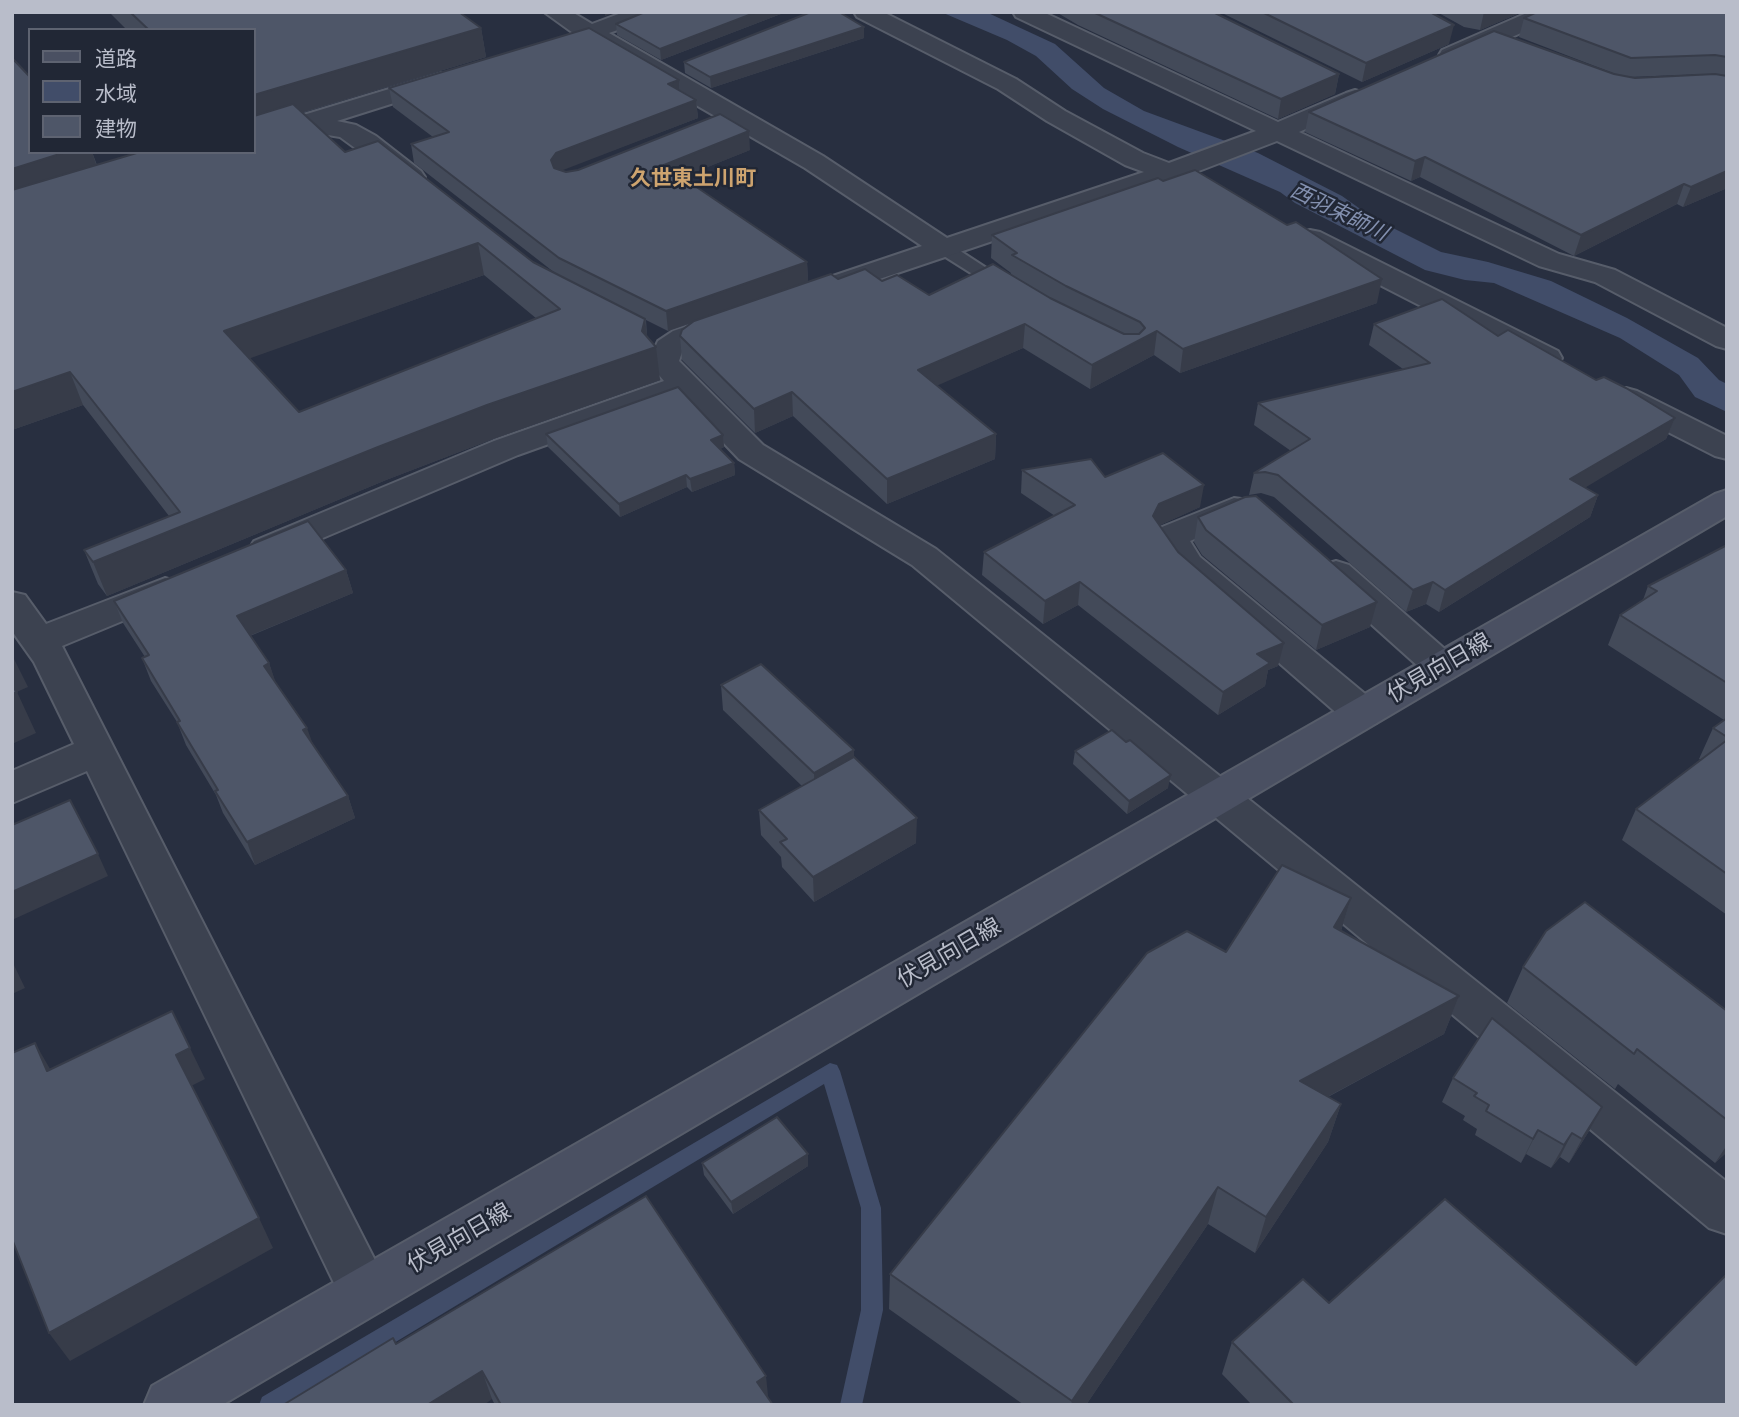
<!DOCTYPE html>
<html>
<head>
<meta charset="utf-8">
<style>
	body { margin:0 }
	#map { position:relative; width:1739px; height:1417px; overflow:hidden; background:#282f40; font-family:"Golos Text","Noto Sans JP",sans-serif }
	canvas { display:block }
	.frame { position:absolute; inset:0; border:14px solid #b9bdca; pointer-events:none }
	.legend { position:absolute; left:28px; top:28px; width:228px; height:126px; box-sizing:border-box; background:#212735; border:2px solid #5e6371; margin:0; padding:9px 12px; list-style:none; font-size:21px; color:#b9bdca }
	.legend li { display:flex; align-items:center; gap:14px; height:35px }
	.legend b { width:35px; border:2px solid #5e6371 }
</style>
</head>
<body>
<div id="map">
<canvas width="1739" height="1417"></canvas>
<div class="frame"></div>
<ul class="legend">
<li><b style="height:9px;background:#4a5062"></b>道路</li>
<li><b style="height:19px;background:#414d69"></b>水域</li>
<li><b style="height:19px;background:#4e5668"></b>建物</li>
</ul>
</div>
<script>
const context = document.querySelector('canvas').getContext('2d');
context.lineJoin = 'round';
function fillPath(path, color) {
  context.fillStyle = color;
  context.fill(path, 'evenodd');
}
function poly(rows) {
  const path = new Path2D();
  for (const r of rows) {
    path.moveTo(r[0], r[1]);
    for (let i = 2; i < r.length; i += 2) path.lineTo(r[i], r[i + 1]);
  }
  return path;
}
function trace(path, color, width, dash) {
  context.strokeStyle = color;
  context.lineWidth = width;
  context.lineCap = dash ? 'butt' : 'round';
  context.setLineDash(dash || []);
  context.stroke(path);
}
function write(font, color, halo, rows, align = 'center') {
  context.font = font + ' "Golos Text","Noto Sans JP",sans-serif';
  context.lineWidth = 5;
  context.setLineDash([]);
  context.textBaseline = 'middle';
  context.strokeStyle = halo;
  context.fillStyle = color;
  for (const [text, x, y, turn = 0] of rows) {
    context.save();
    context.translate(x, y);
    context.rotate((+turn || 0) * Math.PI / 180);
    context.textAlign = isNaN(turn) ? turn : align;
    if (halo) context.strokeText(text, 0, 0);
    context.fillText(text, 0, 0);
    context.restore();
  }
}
fillPath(poly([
	[941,12,986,12,1055,44,1104,88,1144,111,1258,153,1342,196,1373,218,1441,252,1488,262,1551,281,1627,318,1698,358,1719,380,1727,384,1727,412,1695,397,1679,375,1620,338,1494,283,1465,280,1425,270,1295,203,1280,192,1178,147,1103,109,1072,89,1036,56,1007,40]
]), '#414d69');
fillPath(poly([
	[830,1063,837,1065,840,1071,881,1208,883,1310,862,1405,840,1405,861,1310,861,1208,824,1084,291,1405,259,1405,262,1397,830,1063]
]), '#414d69');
const service = poly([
	[942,242,948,243,1017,288,1015,292,1001,292,936,251,933,247,936,243,942,242]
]);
const minor = poly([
	[544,12,572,12,592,24,624,12,658,12,655,17,609,33,823,156,947,238,1144,172,1125,165,1047,121,998,89,857,17,854,12,883,12,1016,79,1065,111,1143,153,1169,163,1256,131,1016,17,1013,12,1043,12,1278,122,1346,93,1355,90,1364,93,1368,98,1364,103,1299,132,1559,254,1615,270,1727,328,1727,349,1716,346,1595,282,1539,266,1277,141,1191,174,1193,177,1189,183,1180,185,1168,182,829,296,819,299,809,296,804,290,809,284,922,246,805,168,580,38,544,12],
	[1529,12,1560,12,1557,17,1460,60,1451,62,1442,60,1439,55,1442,50,1529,12],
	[442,73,451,75,454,80,451,85,337,121,356,125,376,136,421,171,425,177,421,183,412,185,403,183,340,137,303,131,254,146,254,130,442,73],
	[1310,230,1320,232,1558,351,1562,358,1558,365,1547,367,1536,365,1300,244,1296,238,1300,232,1310,230],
	[729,312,740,315,744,321,740,327,695,343,682,352,679,361,763,445,936,549,1727,1182,1727,1234,1709,1228,912,565,739,459,680,397,518,455,278,557,266,560,254,557,249,549,254,541,494,441,664,381,648,362,658,341,673,331,729,312],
	[1626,388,1637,391,1727,436,1727,459,1715,456,1615,405,1610,398,1615,391,1626,388],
	[1234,498,1256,501,1261,509,1256,517,1239,520,1190,541,1200,557,1376,703,1381,713,1376,723,1362,727,1348,723,1176,573,1152,537,1157,529,1234,498],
	[1336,561,1349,565,1455,658,1461,667,1455,676,1442,680,1429,676,1323,581,1318,573,1323,565,1336,561],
	[165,578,178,582,183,590,178,598,62,646,383,1276,391,1293,383,1310,365,1317,347,1310,87,771,12,803,12,771,74,744,34,662,12,631,12,592,25,595,46,624,165,578]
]);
const secondary = poly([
	[1727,490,1727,516,222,1405,144,1405,152,1386,1715,494,1727,490]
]);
trace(service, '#575d6a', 4);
trace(minor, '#575d6a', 4);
trace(secondary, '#575d6a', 4);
fillPath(service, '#3c4250');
fillPath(minor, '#3c4250');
fillPath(secondary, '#4a5062');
fillPath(poly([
	[109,12,459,12,481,28,486,57,302,113,345,152,533,262,555,273,414,163,411,144,433,137,393,107,389,88,679,80,680,90,696,100,698,118,561,170,566,172,750,150,682,177,807,262,808,282,838,279,882,281,929,295,1011,275,1011,273,991,258,992,235,1377,303,1180,373,1154,355,1090,389,1023,348,937,385,996,434,995,459,887,504,793,416,755,433,682,360,680,336,692,323,668,331,646,320,647,336,660,380,493,439,386,480,107,596,98,584,84,550,169,516,83,405,12,430,30,152,92,152,97,165,254,152,254,30,127,30],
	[484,275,537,319,299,412,249,358],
	[786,12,661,60,617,35,616,24],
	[1056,12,1213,12,1339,74,1335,94,1278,119,1078,25],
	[1220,12,1430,12,1449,44,1362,82],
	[1437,12,1522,12,1480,30,1464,27],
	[1727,12,1727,190,1725,189,1683,207,1677,204,1574,256,1420,177,1411,181,1305,132,1309,112,1618,75,1519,37,1524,18],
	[1708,74,1635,78,1630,77],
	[864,27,864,38,711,88,685,73,684,62],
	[1374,324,1498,336,1596,380,1675,418,1666,439,1585,487,1598,495,1590,517,1439,612,1426,604,1406,612,1274,497,1261,493,1249,495,1254,473,1291,451,1254,425,1258,403,1403,369,1369,345],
	[546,434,723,435,724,447,720,449,734,463,735,475,692,492,687,487,620,517,548,447],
	[1022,470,1105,477,1200,507,1160,525,1178,552,1278,666,1268,670,1265,686,1218,715,1078,605,1043,624,982,575,984,552,1055,516,1021,493],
	[1198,517,1370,627,1316,650,1202,555,1194,542],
	[1727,545,1727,915,1622,840,1636,809,1701,760,1699,759,1713,728,1724,720,1608,645,1620,615,1643,600,1648,586],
	[346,570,353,593,250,636,269,663,275,682,313,744,348,796,355,818,255,865,223,813,216,795,186,745,177,722,151,681,142,658,145,657,123,623,114,601],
	[721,685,854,750,854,757,916,843,814,902,782,867,781,857,761,835,759,810,802,786,723,710],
	[1075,751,1168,788,1127,814,1073,764],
	[1351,898,1341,931,1459,996,1444,1034,1328,1097,1341,1104,1328,1142,1255,1253,1208,1224,1086,1405,1024,1405,889,1309,890,1274,1226,952],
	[1523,967,1727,1011,1727,1152,1715,1163,1618,1084,1615,1089,1507,1003],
	[1453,1078,1602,1107,1589,1131,1569,1163,1560,1157,1551,1168,1526,1154,1521,1163,1475,1135,1477,1129,1463,1120,1465,1116,1442,1102],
	[808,1154,808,1166,733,1214,704,1175,702,1163],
	[1329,1303,1636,1365,1727,1405,1252,1405,1222,1374,1232,1342],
	[396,1344,768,1398,773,1405,495,1405,492,1399]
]), '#434a59');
fillPath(poly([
	[605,12,616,12,605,16],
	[757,12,786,12,661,60,660,49],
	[1484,12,1522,12,1480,30],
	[1454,25,1449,44,1362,82,1366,63],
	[864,27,864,38,711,88,710,77],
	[481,28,486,57,254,127,254,95],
	[1339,74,1335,94,1278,119,1281,99],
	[679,80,680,98,668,84],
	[696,100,698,118,558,172,554,179,551,160,556,153],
	[749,131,750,150,666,184,664,165],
	[66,152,92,152,100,176,12,204,12,169],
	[1425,157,1420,177,1411,181,1415,161],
	[1727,171,1727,184,1725,189,1683,207,1691,187],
	[1684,184,1677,204,1574,256,1581,235],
	[478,243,484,275,234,364,224,331],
	[807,262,808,282,668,331,666,311],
	[1382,279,1377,303,1180,373,1183,349],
	[645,319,649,349,656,347,660,380,493,439,386,480,107,596,93,562,378,447,642,331],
	[1025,324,1023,348,918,394,918,370],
	[1157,331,1154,355,1090,389,1092,365],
	[70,372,83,405,12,430,12,392],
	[792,392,793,416,755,433,754,409],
	[1675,418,1666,439,1563,501,1570,479],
	[996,434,995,459,887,504,887,479],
	[723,435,724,447,712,453,711,440],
	[734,463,735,475,692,492,690,479],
	[686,475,687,487,620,517,619,504],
	[1204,485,1200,507,1156,527,1153,516,1159,504],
	[1598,495,1590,517,1439,612,1445,590],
	[346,570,353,593,244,638,237,616],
	[1080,582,1078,605,1043,624,1045,601],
	[1433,582,1426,604,1406,612,1413,590],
	[1377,602,1370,627,1316,650,1322,625],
	[1284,643,1278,666,1268,670,1265,686,1218,715,1223,692,1257,654],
	[12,655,28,687,12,694],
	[269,663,277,686,264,666],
	[17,692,36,733,12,744,12,694],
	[307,728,315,750,303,730],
	[854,750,854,775,815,798,814,773],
	[1171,775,1168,788,1127,814,1129,801],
	[348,796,355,818,255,865,247,842],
	[917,818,916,843,814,902,813,877],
	[98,854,108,876,12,920,12,892],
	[1351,898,1339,937,1334,927],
	[12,961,25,988,12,994],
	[1459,996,1444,1034,1288,1118,1300,1081],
	[35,1043,53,1074,47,1071],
	[190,1048,205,1079,191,1086,176,1055],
	[1341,1104,1328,1142,1255,1253,1266,1217],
	[1602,1107,1589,1131,1569,1163,1582,1139],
	[1538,1130,1526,1154,1521,1163,1533,1139],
	[1572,1133,1560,1157,1551,1168,1564,1145],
	[1727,1145,1727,1152,1715,1163],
	[808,1154,808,1166,733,1214,731,1202],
	[1218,1187,1208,1224,1086,1405,1071,1405,1072,1401],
	[259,1218,273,1248,70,1361,49,1333],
	[482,1371,492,1399,484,1405,427,1405],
	[766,1376,769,1405,757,1382]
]), '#373c49');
const building = poly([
	[130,12,459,12,481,28,254,95,254,30,149,30,130,12],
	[645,12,757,12,660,49,616,24,645,12],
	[811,12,839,12,864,27,710,77,684,62,811,12],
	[1093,12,1213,12,1339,74,1281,99,1093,12],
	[1262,12,1430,12,1454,25,1366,63,1262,12],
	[1537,12,1727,12,1727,57,1715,55,1631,58,1524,18,1537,12],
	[589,28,679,80,668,84,696,100,556,153,551,160,554,168,566,172,578,170,720,114,749,131,664,165,807,262,666,311,559,258,411,144,449,132,389,88,589,28],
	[1494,31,1614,74,1635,78,1715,74,1727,76,1727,171,1691,187,1684,184,1581,235,1425,157,1415,161,1309,112,1494,31],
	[12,58,30,77,30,152,66,152,12,169,12,58],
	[293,104,345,152,378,141,533,262,645,319,642,331,656,347,487,405,378,447,93,562,84,550,180,512,70,372,12,392,12,190,140,152,254,152,254,116,293,104],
	[478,243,560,309,299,412,224,331,478,243],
	[1195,170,1287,225,1296,222,1382,279,1183,349,1157,331,1092,365,1025,324,918,370,996,434,887,479,792,392,754,409,680,336,682,330,694,321,831,274,838,279,865,269,882,281,897,275,929,295,993,264,1050,298,1124,334,1139,334,1145,328,1140,322,1066,286,1012,255,1017,253,992,235,1158,178,1163,181,1195,170],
	[1442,299,1498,336,1508,330,1596,380,1604,377,1626,388,1675,418,1570,479,1598,495,1445,590,1433,582,1413,590,1278,475,1265,472,1254,473,1310,439,1258,403,1430,363,1374,324,1442,299],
	[678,387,723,435,711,440,734,463,690,479,686,475,619,504,546,434,678,387],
	[1163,453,1204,485,1159,504,1153,516,1178,552,1284,643,1257,654,1270,663,1223,692,1080,582,1045,601,984,552,1075,505,1022,470,1091,459,1105,477,1163,453],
	[1256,496,1377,602,1322,625,1206,530,1198,517,1245,497,1256,496],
	[308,521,346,570,237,616,269,663,264,666,307,728,303,730,348,796,247,842,215,791,218,790,177,722,180,721,142,658,149,655,114,601,308,521],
	[1727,545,1727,683,1620,615,1657,591,1648,586,1727,545],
	[761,664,854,750,814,773,721,685,761,664],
	[12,686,17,692,12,694,12,686],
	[1727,718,1727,737,1713,728,1727,718],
	[1112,730,1126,742,1130,740,1171,775,1129,801,1075,751,1112,730],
	[1727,740,1727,874,1636,809,1727,740],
	[854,757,917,818,813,877,780,842,787,839,759,810,854,757],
	[70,800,98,854,12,892,12,825,70,800],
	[1282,865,1351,898,1334,927,1459,996,1300,1081,1341,1104,1266,1217,1218,1187,1072,1401,890,1274,1147,953,1187,931,1226,952,1282,865],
	[1585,902,1727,1011,1727,1120,1637,1049,1634,1054,1523,967,1546,931,1585,902],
	[172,1011,190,1048,176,1055,259,1218,49,1333,12,1239,12,1053,35,1043,47,1071,172,1011],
	[1492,1018,1602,1107,1582,1139,1572,1133,1564,1145,1538,1130,1533,1139,1486,1111,1489,1105,1474,1096,1477,1093,1453,1078,1492,1018],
	[777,1117,808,1154,731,1202,702,1163,777,1117],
	[646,1196,766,1376,757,1382,773,1405,501,1405,482,1371,427,1405,283,1405,393,1338,396,1344,646,1196],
	[1445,1199,1636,1365,1727,1274,1727,1405,1294,1405,1232,1342,1303,1279,1329,1303,1445,1199]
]);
fillPath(building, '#4e5668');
trace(building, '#373c49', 2);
write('bold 21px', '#cea46f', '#212735', [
	["久世東土川町",693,178]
]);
write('italic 21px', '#8390af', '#212735', [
	["西羽束師川",1339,212,26]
]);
write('23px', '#b9bdca', '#212735', [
	["伏見向日線",1439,668,-30],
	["伏見向日線",949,953,-30],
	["伏見向日線",459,1238,-30]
]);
</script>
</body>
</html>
